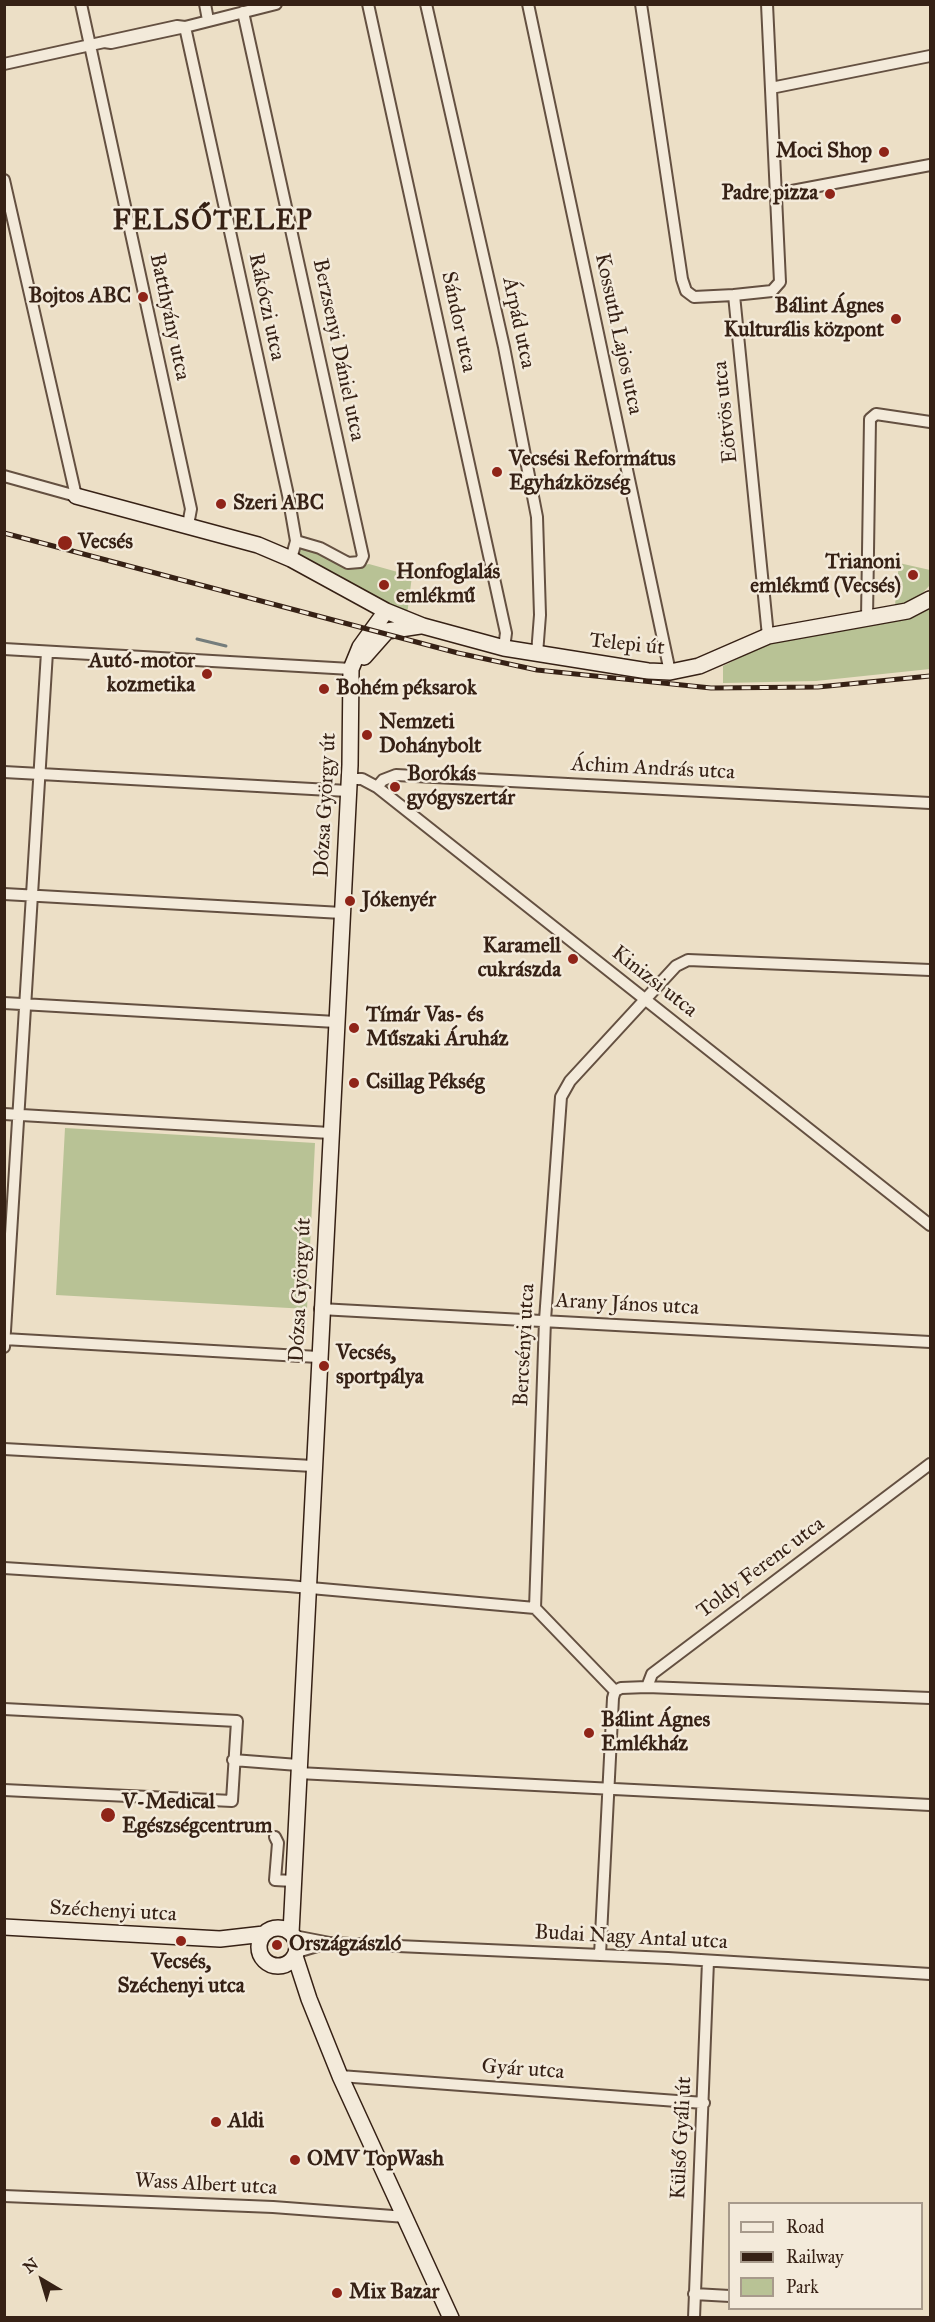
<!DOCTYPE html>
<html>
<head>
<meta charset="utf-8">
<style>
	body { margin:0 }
	#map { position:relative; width:935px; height:2322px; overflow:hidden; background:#ecdfc6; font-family:"IM FELL Great Primer",serif }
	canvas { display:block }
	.frame { position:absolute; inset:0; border:6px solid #362115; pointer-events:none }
	.legend { position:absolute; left:728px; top:2202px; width:195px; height:108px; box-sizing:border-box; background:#f3eada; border:2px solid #a79a8b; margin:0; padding:8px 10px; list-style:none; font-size:18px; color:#362115 }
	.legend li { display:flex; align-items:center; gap:12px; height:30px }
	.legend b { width:30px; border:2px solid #a79a8b }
	.north { position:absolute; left:12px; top:2250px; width:60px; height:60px; -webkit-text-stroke:4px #f3eada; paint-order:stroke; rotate:322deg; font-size:16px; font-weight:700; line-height:24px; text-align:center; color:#362115 }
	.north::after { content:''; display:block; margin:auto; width:21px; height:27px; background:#362115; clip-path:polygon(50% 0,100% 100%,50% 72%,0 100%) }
</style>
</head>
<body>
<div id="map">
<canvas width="935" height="2322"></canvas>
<div class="frame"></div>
<ul class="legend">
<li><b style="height:8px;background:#f3eada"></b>Road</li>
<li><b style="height:8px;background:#362115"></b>Railway</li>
<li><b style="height:16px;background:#b8c295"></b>Park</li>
</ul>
<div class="north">N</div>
</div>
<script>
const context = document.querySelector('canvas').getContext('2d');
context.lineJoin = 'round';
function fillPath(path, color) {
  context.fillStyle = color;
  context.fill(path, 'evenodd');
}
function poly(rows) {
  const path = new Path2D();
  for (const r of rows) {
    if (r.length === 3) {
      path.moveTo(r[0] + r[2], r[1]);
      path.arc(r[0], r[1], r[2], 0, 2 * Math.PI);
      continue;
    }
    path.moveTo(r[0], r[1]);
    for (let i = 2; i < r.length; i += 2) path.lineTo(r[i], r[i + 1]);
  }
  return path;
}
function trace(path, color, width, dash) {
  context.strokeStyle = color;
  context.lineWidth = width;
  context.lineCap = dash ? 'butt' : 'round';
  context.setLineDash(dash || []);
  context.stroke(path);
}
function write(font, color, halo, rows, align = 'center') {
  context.font = font + ' "IM FELL Great Primer",serif';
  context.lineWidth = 5;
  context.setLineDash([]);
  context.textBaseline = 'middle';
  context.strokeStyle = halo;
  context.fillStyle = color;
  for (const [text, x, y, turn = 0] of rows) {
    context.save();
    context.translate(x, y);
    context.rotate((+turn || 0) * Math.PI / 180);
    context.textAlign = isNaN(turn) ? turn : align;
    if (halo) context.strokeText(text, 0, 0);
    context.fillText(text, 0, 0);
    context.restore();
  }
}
fillPath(poly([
	[303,547,356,567,369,564,412,576,407,615,298,554],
	[899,563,930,570,930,585,915,601,895,605],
	[930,608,930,669,816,681,723,683,723,666,776,640],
	[65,1128,315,1143,307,1309,56,1295]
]), '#b8c295');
trace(poly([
	[197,639,226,646]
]), '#757d7c', 3);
const street = poly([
	[81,4,191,509,188,525],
	[205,4,208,20],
	[276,4,185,27,288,495,296,541,291,559],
	[368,4,506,633,504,648],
	[426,4,504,347,537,517,540,615,537,654],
	[528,4,670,672],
	[641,4,682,279,686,291,694,297,734,295],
	[767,4,780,282,772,291,734,295,768,636],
	[243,12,363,556,360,562,348,563,320,548,296,541],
	[4,64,177,26,185,27,111,43,104,42],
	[771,88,930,56],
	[4,180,76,496,4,476],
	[776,194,930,165],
	[867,618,870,419,876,414,930,422],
	[4,649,351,669],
	[4,772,348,791],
	[349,779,362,779,377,787,930,1225],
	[377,787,383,780,396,775,930,803],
	[4,894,342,913],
	[4,1003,336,1022],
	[4,1114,330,1133],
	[320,1309,930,1342],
	[4,1339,318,1357],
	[4,1347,47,652],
	[4,1449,313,1466],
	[4,1568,288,1586,535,1608],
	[647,1687,652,1674,930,1464],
	[615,1691,535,1608,545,1320,561,1097,570,1081,676,966,688,960,930,970],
	[615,1691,621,1688,647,1687,930,1698],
	[4,1709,237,1721,232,1801,4,1790],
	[233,1760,298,1765],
	[298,1773,930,1805],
	[275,1837,278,1843,275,1880,293,1881],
	[294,1936,330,1943,668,1958,930,1974],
	[297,1952,324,1944],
	[600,1955,613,1698,615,1691],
	[340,2076,704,2103],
	[4,2196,273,2207,406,2217],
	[694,2294,730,2296],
	[694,2318,708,1961]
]);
const secondary = poly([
	[76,496,258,545,291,559,386,611,423,626,504,648,648,671,670,672,699,666,768,636,907,611,930,599],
	[364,657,387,631,420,626],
	[4,1927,220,1939,264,1934],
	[278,1947,19],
	[291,1933,350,765,351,669,360,647,386,611],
	[295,1956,309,1999,340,2076,451,2318]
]);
trace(street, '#645041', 14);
trace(secondary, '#362115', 18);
trace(street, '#f3eada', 10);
trace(secondary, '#f3eada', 15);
const rail = poly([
	[4,533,458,653,537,670,711,688,818,687,930,676]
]);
trace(rail, '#362115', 5);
trace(rail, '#f3eada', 3, [9]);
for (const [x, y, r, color] of [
	[884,152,6,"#8f2418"],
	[830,194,6,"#8f2418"],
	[143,297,6,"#8f2418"],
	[896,319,6,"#8f2418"],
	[497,472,6,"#8f2418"],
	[221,504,6,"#8f2418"],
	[65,543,8,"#8f2418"],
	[913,575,6,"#8f2418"],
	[384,585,6,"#8f2418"],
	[207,674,6,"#8f2418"],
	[324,689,6,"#8f2418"],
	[367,735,6,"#8f2418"],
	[395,787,6,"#8f2418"],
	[350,901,6,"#8f2418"],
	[573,959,6,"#8f2418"],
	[354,1028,6,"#8f2418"],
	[354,1083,6,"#8f2418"],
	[324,1366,6,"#8f2418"],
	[589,1733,6,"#8f2418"],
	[108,1815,8,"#8f2418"],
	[181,1941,6,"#8f2418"],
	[277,1945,6,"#8f2418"],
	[216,2122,6,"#8f2418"],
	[295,2160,6,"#8f2418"],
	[337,2293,6,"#8f2418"]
]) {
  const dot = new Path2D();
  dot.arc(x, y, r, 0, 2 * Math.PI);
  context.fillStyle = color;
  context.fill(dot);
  trace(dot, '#f3eada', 2);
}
write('bold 21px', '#362115', '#f3eada', [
	["Moci Shop",872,152,"right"],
	["Padre pizza",818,194,"right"],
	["Bojtos ABC",131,297,"right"],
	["Bálint Ágnes",884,307,"right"],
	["Kulturális központ",884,331,"right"],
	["Vecsési Református",509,460],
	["Egyházközség",509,484],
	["Szeri ABC",233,504],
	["Vecsés",78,543],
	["Trianoni",901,563,"right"],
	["emlékmű (Vecsés)",901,587,"right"],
	["Honfoglalás",396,573],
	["emlékmű",396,597],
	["Autó-motor",195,662,"right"],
	["kozmetika",195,686,"right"],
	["Bohém péksarok",336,689],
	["Nemzeti",379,723],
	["Dohánybolt",379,747],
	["Borókás",407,775],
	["gyógyszertár",407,799],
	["Jókenyér",362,901],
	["Karamell",561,947,"right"],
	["cukrászda",561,971,"right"],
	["Tímár Vas- és",366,1016],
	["Műszaki Áruház",366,1040],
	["Csillag Pékség",366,1083],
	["Vecsés,",336,1354],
	["sportpálya",336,1378],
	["Bálint Ágnes",601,1721],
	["Emlékház",601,1745],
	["V-Medical",122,1803],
	["Egészségcentrum",122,1827],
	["Országzászló",289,1945],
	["Vecsés,",181,1963,"center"],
	["Széchenyi utca",181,1987,"center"],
	["Aldi",228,2122],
	["OMV TopWash",307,2160],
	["Mix Bazar",349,2293]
], 'left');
write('21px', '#362115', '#f3eada', [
	["Rákóczi utca",266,307,78],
	["Batthyány utca",169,317,78],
	["Sándor utca",458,322,78],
	["Árpád utca",518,323,78],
	["Kossuth Lajos utca",618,334,78],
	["Berzsenyi Dániel utca",338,350,78],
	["Eötvös utca",726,412,-96],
	["Telepi út",627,645,6],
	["Áchim András utca",653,769,3],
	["Dózsa György út",326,805,-87],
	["Kinizsi utca",654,982,38],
	["Dózsa György út",301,1290,-87],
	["Arany János utca",627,1305,3],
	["Bercsényi utca",525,1345,-87],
	["Toldy Ferenc utca",761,1568,-37],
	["Széchenyi utca",113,1912,3],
	["Budai Nagy Antal utca",631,1938,3],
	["Gyár utca",523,2070,4],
	["Külső Gyáli út",682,2138,-87],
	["Wass Albert utca",206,2185,3]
]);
context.letterSpacing = '1.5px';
write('bold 27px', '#362115', '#f3eada', [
	["FELSŐTELEP",213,222]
]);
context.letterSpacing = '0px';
</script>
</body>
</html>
